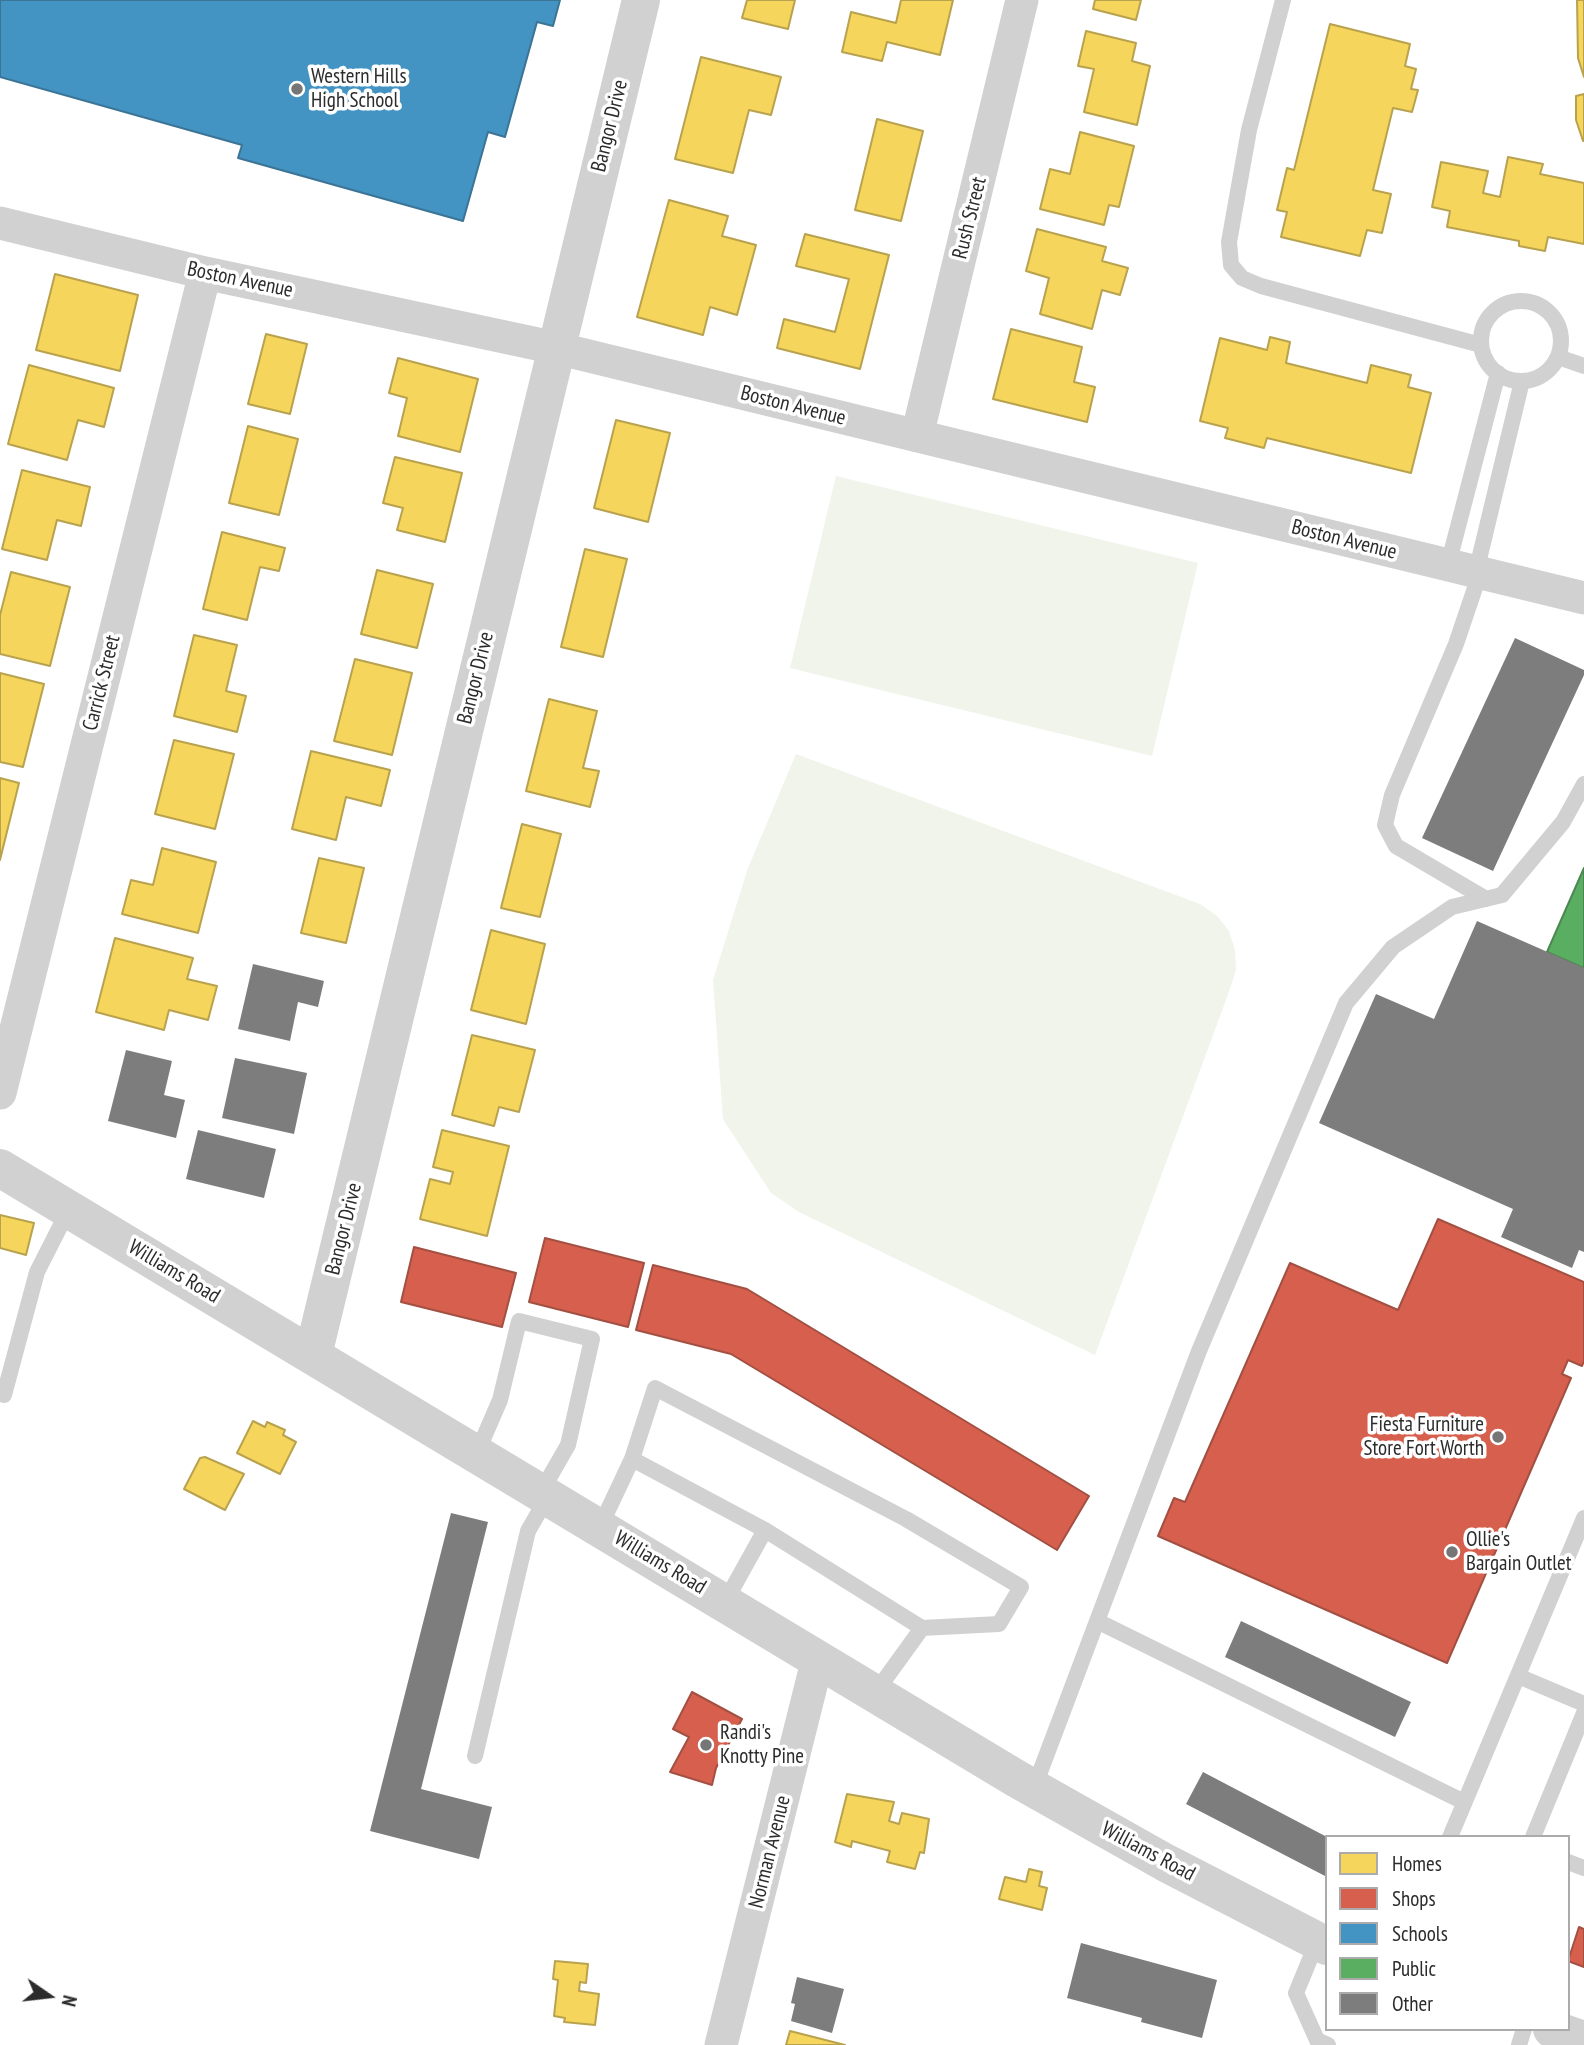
<!DOCTYPE html>
<html>
<head>
<meta charset="utf-8">
<style>
	body { margin:0 }
	#map { position:relative; width:1584px; height:2045px; overflow:hidden; background:#fff; font-family:"PT Sans Narrow",sans-serif }
	canvas { display:block }
	.legend { position:absolute; left:1325px; top:1835px; width:245px; height:196px; box-sizing:border-box; background:#fff; border:2px solid #ababab; margin:0; padding:9px 12px; list-style:none; font-size:21px; color:#2c2c2c }
	.legend li { display:flex; align-items:center; gap:14px; height:35px }
	.legend b { width:35px; border:2px solid #ababab }
	.north { position:absolute; left:14px; top:1961px; width:70px; height:70px; -webkit-text-stroke:5px #fff; paint-order:stroke; rotate:104deg; font-size:19px; font-weight:700; line-height:28px; text-align:center; color:#2c2c2c }
	.north::after { content:''; display:block; margin:auto; width:24px; height:32px; background:#2c2c2c; clip-path:polygon(50% 0,100% 100%,50% 72%,0 100%) }
</style>
</head>
<body>
<div id="map">
<canvas width="1584" height="2045"></canvas>
<ul class="legend">
<li><b style="height:19px;background:#f6d55c"></b>Homes</li>
<li><b style="height:19px;background:#d6604d"></b>Shops</li>
<li><b style="height:19px;background:#4393c3"></b>Schools</li>
<li><b style="height:19px;background:#5aae61"></b>Public</li>
<li><b style="height:19px;background:#7d7d7d"></b>Other</li>
</ul>
<div class="north">N</div>
</div>
<script>
const context = document.querySelector('canvas').getContext('2d');
context.lineJoin = 'round';
function fillPath(path, color) {
  context.fillStyle = color;
  context.fill(path, 'evenodd');
}
function poly(rows) {
  const path = new Path2D();
  for (const r of rows) {
    if (r.length === 3) {
      path.moveTo(r[0] + r[2], r[1]);
      path.arc(r[0], r[1], r[2], 0, 2 * Math.PI);
      continue;
    }
    path.moveTo(r[0], r[1]);
    for (let i = 2; i < r.length; i += 2) path.lineTo(r[i], r[i + 1]);
  }
  return path;
}
function trace(path, color, width, dash) {
  context.strokeStyle = color;
  context.lineWidth = width;
  context.lineCap = dash ? 'butt' : 'round';
  context.setLineDash(dash || []);
  context.stroke(path);
}
function write(font, color, halo, rows, align = 'center') {
  context.font = font + ' "PT Sans Narrow",sans-serif';
  context.lineWidth = 7;
  context.setLineDash([]);
  context.textBaseline = 'middle';
  context.strokeStyle = halo;
  context.fillStyle = color;
  for (const [text, x, y, turn = 0] of rows) {
    context.save();
    context.translate(x, y);
    context.rotate((+turn || 0) * Math.PI / 180);
    context.textAlign = isNaN(turn) ? turn : align;
    if (halo) context.strokeText(text, 0, 0);
    context.fillText(text, 0, 0);
    context.restore();
  }
}
fillPath(poly([
	[836,476,1198,563,1152,756,790,668],
	[796,754,1200,904,1217,916,1229,931,1235,950,1236,970,1230,989,1095,1355,799,1212,771,1193,723,1119,713,980,748,868]
]), '#f0f4ea');
const homes = poly([
	[747,0,795,0,788,29,742,18,747,0],
	[901,0,953,0,940,55,887,42,882,61,842,52,851,12,896,23,901,0],
	[1095,0,1141,0,1136,20,1093,9,1095,0],
	[1577,0,1584,0,1584,77,1578,58,1577,0],
	[1330,24,1410,44,1405,66,1416,69,1411,89,1418,90,1412,112,1393,108,1373,190,1391,194,1382,233,1367,230,1360,256,1281,237,1287,212,1277,210,1287,168,1294,170,1330,24],
	[1086,31,1136,43,1132,61,1150,66,1137,125,1084,112,1094,69,1078,66,1086,31],
	[701,57,781,77,771,115,749,110,733,173,675,159,701,57],
	[1584,94,1584,141,1583,141,1576,120,1576,96,1584,94],
	[877,119,923,131,901,221,855,210,877,119],
	[1080,132,1134,146,1119,207,1109,205,1104,225,1040,209,1050,169,1070,174,1080,132],
	[1508,157,1543,164,1540,174,1584,183,1584,244,1548,237,1545,251,1519,246,1519,241,1447,227,1450,211,1432,207,1441,162,1488,171,1483,193,1500,197,1508,157],
	[669,200,728,216,722,236,756,245,737,315,710,307,703,335,637,317,669,200],
	[1037,229,1106,247,1102,261,1128,268,1120,295,1102,290,1092,329,1040,314,1049,278,1026,271,1037,229],
	[805,234,889,255,860,369,777,348,784,319,835,332,849,279,796,266,805,234],
	[55,274,138,295,120,371,36,350,55,274],
	[1011,329,1082,347,1074,382,1095,387,1087,422,993,399,1011,329],
	[266,334,307,344,290,414,248,404,266,334],
	[1270,337,1290,342,1286,363,1367,383,1371,365,1411,375,1408,387,1431,393,1411,473,1267,438,1264,448,1225,438,1228,428,1200,421,1220,338,1267,350,1270,337],
	[398,358,478,379,460,452,398,436,407,398,389,393,398,358],
	[29,365,114,388,104,427,78,420,67,460,8,444,29,365],
	[616,420,670,433,648,522,594,508,616,420],
	[248,426,298,439,279,515,229,503,248,426],
	[395,457,462,473,445,542,397,530,403,508,383,503,395,457],
	[22,470,90,487,81,526,57,520,47,560,2,549,22,470],
	[222,532,285,548,279,571,260,567,247,620,203,609,222,532],
	[585,549,627,559,603,657,561,647,585,549],
	[377,570,433,584,417,648,361,634,377,570],
	[11,572,70,587,50,666,0,654,0,615,11,572],
	[194,635,237,645,226,691,246,696,237,732,174,716,194,635],
	[355,659,412,673,392,755,334,741,355,659],
	[0,673,44,684,23,767,0,762,0,673],
	[549,699,597,711,583,768,599,771,590,807,526,791,549,699],
	[174,740,234,754,215,829,155,814,174,740],
	[311,751,390,770,381,806,346,797,336,840,292,829,311,751],
	[0,778,19,783,0,860,0,778],
	[522,824,561,834,540,917,501,908,522,824],
	[162,848,216,862,198,933,122,914,131,880,153,885,162,848],
	[319,858,364,868,346,943,301,933,319,858],
	[491,930,545,944,526,1024,471,1010,491,930],
	[115,938,193,958,187,979,217,986,208,1020,169,1010,164,1030,96,1012,115,938],
	[472,1035,535,1050,519,1112,499,1107,494,1126,452,1115,472,1035],
	[442,1130,509,1146,487,1236,420,1219,430,1179,450,1184,453,1172,433,1167,442,1130],
	[0,1215,34,1223,26,1255,0,1248,0,1215],
	[253,1421,265,1427,267,1422,285,1430,283,1435,296,1442,280,1474,237,1453,253,1421],
	[205,1457,244,1474,225,1510,184,1489,200,1458,205,1457],
	[847,1794,894,1802,889,1821,899,1824,902,1813,929,1819,924,1853,920,1852,915,1869,887,1862,890,1851,852,1841,851,1847,835,1842,847,1794],
	[1029,1869,1042,1872,1039,1886,1047,1888,1042,1910,999,1899,1005,1877,1026,1882,1029,1869],
	[555,1961,588,1964,586,1983,580,1982,579,1991,599,1994,595,2025,564,2022,565,2018,554,2016,558,1980,553,1979,555,1961],
	[790,2031,845,2045,786,2045,790,2031]
]);
fillPath(homes, '#f6d55c');
trace(homes, '#b9a24e', 2);
const shops = poly([
	[1438,1219,1584,1282,1584,1361,1582,1366,1568,1360,1562,1374,1571,1378,1447,1663,1158,1536,1174,1498,1185,1502,1290,1263,1398,1310,1438,1219],
	[545,1238,644,1263,628,1327,529,1302,545,1238],
	[414,1247,516,1273,502,1327,401,1302,414,1247],
	[653,1265,747,1289,1089,1496,1057,1550,731,1354,636,1330,653,1265],
	[692,1692,742,1719,716,1768,712,1785,670,1772,689,1737,673,1729,692,1692],
	[1579,1927,1584,1929,1584,1967,1568,1961,1579,1927]
]);
fillPath(shops, '#d6604d');
trace(shops, '#a35043', 2);
const schools = poly([
	[0,0,560,0,553,26,537,22,505,137,488,132,463,221,238,158,242,145,0,77,0,0]
]);
fillPath(schools, '#4393c3');
trace(schools, '#3c7496', 2);
const public = poly([
	[1584,868,1584,968,1547,952,1584,868]
]);
fillPath(public, '#5aae61');
trace(public, '#4c8751', 2);
fillPath(poly([
	[1515,638,1584,670,1584,675,1493,871,1422,838],
	[1477,921,1584,968,1584,1252,1579,1250,1572,1268,1501,1237,1513,1209,1319,1123,1376,994,1434,1019],
	[253,964,324,981,318,1007,298,1002,290,1041,238,1029],
	[126,1050,172,1061,164,1095,185,1100,176,1138,108,1121],
	[235,1058,307,1073,294,1134,222,1118],
	[198,1130,276,1149,264,1198,186,1179],
	[451,1513,488,1522,421,1789,492,1807,479,1859,370,1831],
	[1241,1621,1411,1702,1395,1737,1225,1657],
	[1203,1772,1327,1837,1327,1877,1186,1804],
	[1081,1943,1217,1980,1202,2038,1141,2022,1142,2018,1067,1998],
	[797,1977,844,1989,832,2033,791,2021,795,2004,791,2003]
]), '#7d7d7d');
trace(poly([
	[1283,0,1249,130,1229,242,1231,265,1242,278,1261,286,1481,345],
	[1521,341,40],
	[1558,357,1584,366],
	[1448,565,1498,373],
	[1476,572,1522,381],
	[1480,573,1456,644,1392,795,1385,825,1396,846,1486,899],
	[4,1395,37,1272,69,1209],
	[477,1453,500,1400,519,1321,592,1339,568,1445,541,1492],
	[632,1459,765,1530],
	[600,1527,632,1459,655,1388,906,1519,1021,1587,999,1624,922,1628,875,1693],
	[725,1602,765,1530,922,1628],
	[1097,1621,1464,1802],
	[1518,1676,1584,1704],
	[475,1756,528,1531,548,1496],
	[1034,1788,1199,1351,1346,1003,1393,947,1452,907,1502,895,1563,822,1584,784],
	[1450,1837,1584,1518],
	[1533,1837,1584,1713],
	[1568,1862,1584,1868],
	[1317,1942,1296,1993,1317,2040,1328,2045],
	[1519,2045,1524,2029]
]), '#d1d1d1', 16);
trace(poly([
	[0,223,205,273,556,348,1584,598],
	[917,436,1022,0],
	[0,1093,205,273],
	[721,2045,818,1658]
]), '#d1d1d1', 33);
trace(poly([
	[0,1168,1017,1779,1166,1863,1327,1946],
	[313,1355,641,0],
	[1552,2029,1584,2040]
]), '#d1d1d1', 38);
for (const [x, y, r, color] of [
	[297,89,7,"#767676"],
	[1498,1437,7,"#767676"],
	[1452,1552,7,"#767676"],
	[706,1745,7,"#767676"]
]) {
  const dot = new Path2D();
  dot.arc(x, y, r, 0, 2 * Math.PI);
  context.fillStyle = color;
  context.fill(dot);
  trace(dot, '#fff', 2.5);
}
write('21px', '#2c2c2c', '#fff', [
	["Western Hills",311,77],
	["High School",311,101],
	["Fiesta Furniture",1484,1425,"right"],
	["Store Fort Worth",1484,1449,"right"],
	["Ollie's",1466,1540],
	["Bargain Outlet",1466,1564],
	["Randi's",720,1733],
	["Knotty Pine",720,1757]
], 'left');
write('21px', '#2c2c2c', '#fff', [
	["Bangor Drive",610,126,-76],
	["Rush Street",970,218,-76],
	["Boston Avenue",240,280,12],
	["Boston Avenue",793,406,14],
	["Boston Avenue",1344,540,14],
	["Bangor Drive",476,678,-76],
	["Carrick Street",102,683,-76],
	["Bangor Drive",344,1229,-76],
	["Williams Road",174,1272,31],
	["Williams Road",660,1563,31],
	["Norman Avenue",770,1852,-76],
	["Williams Road",1148,1852,28]
]);
</script>
</body>
</html>
